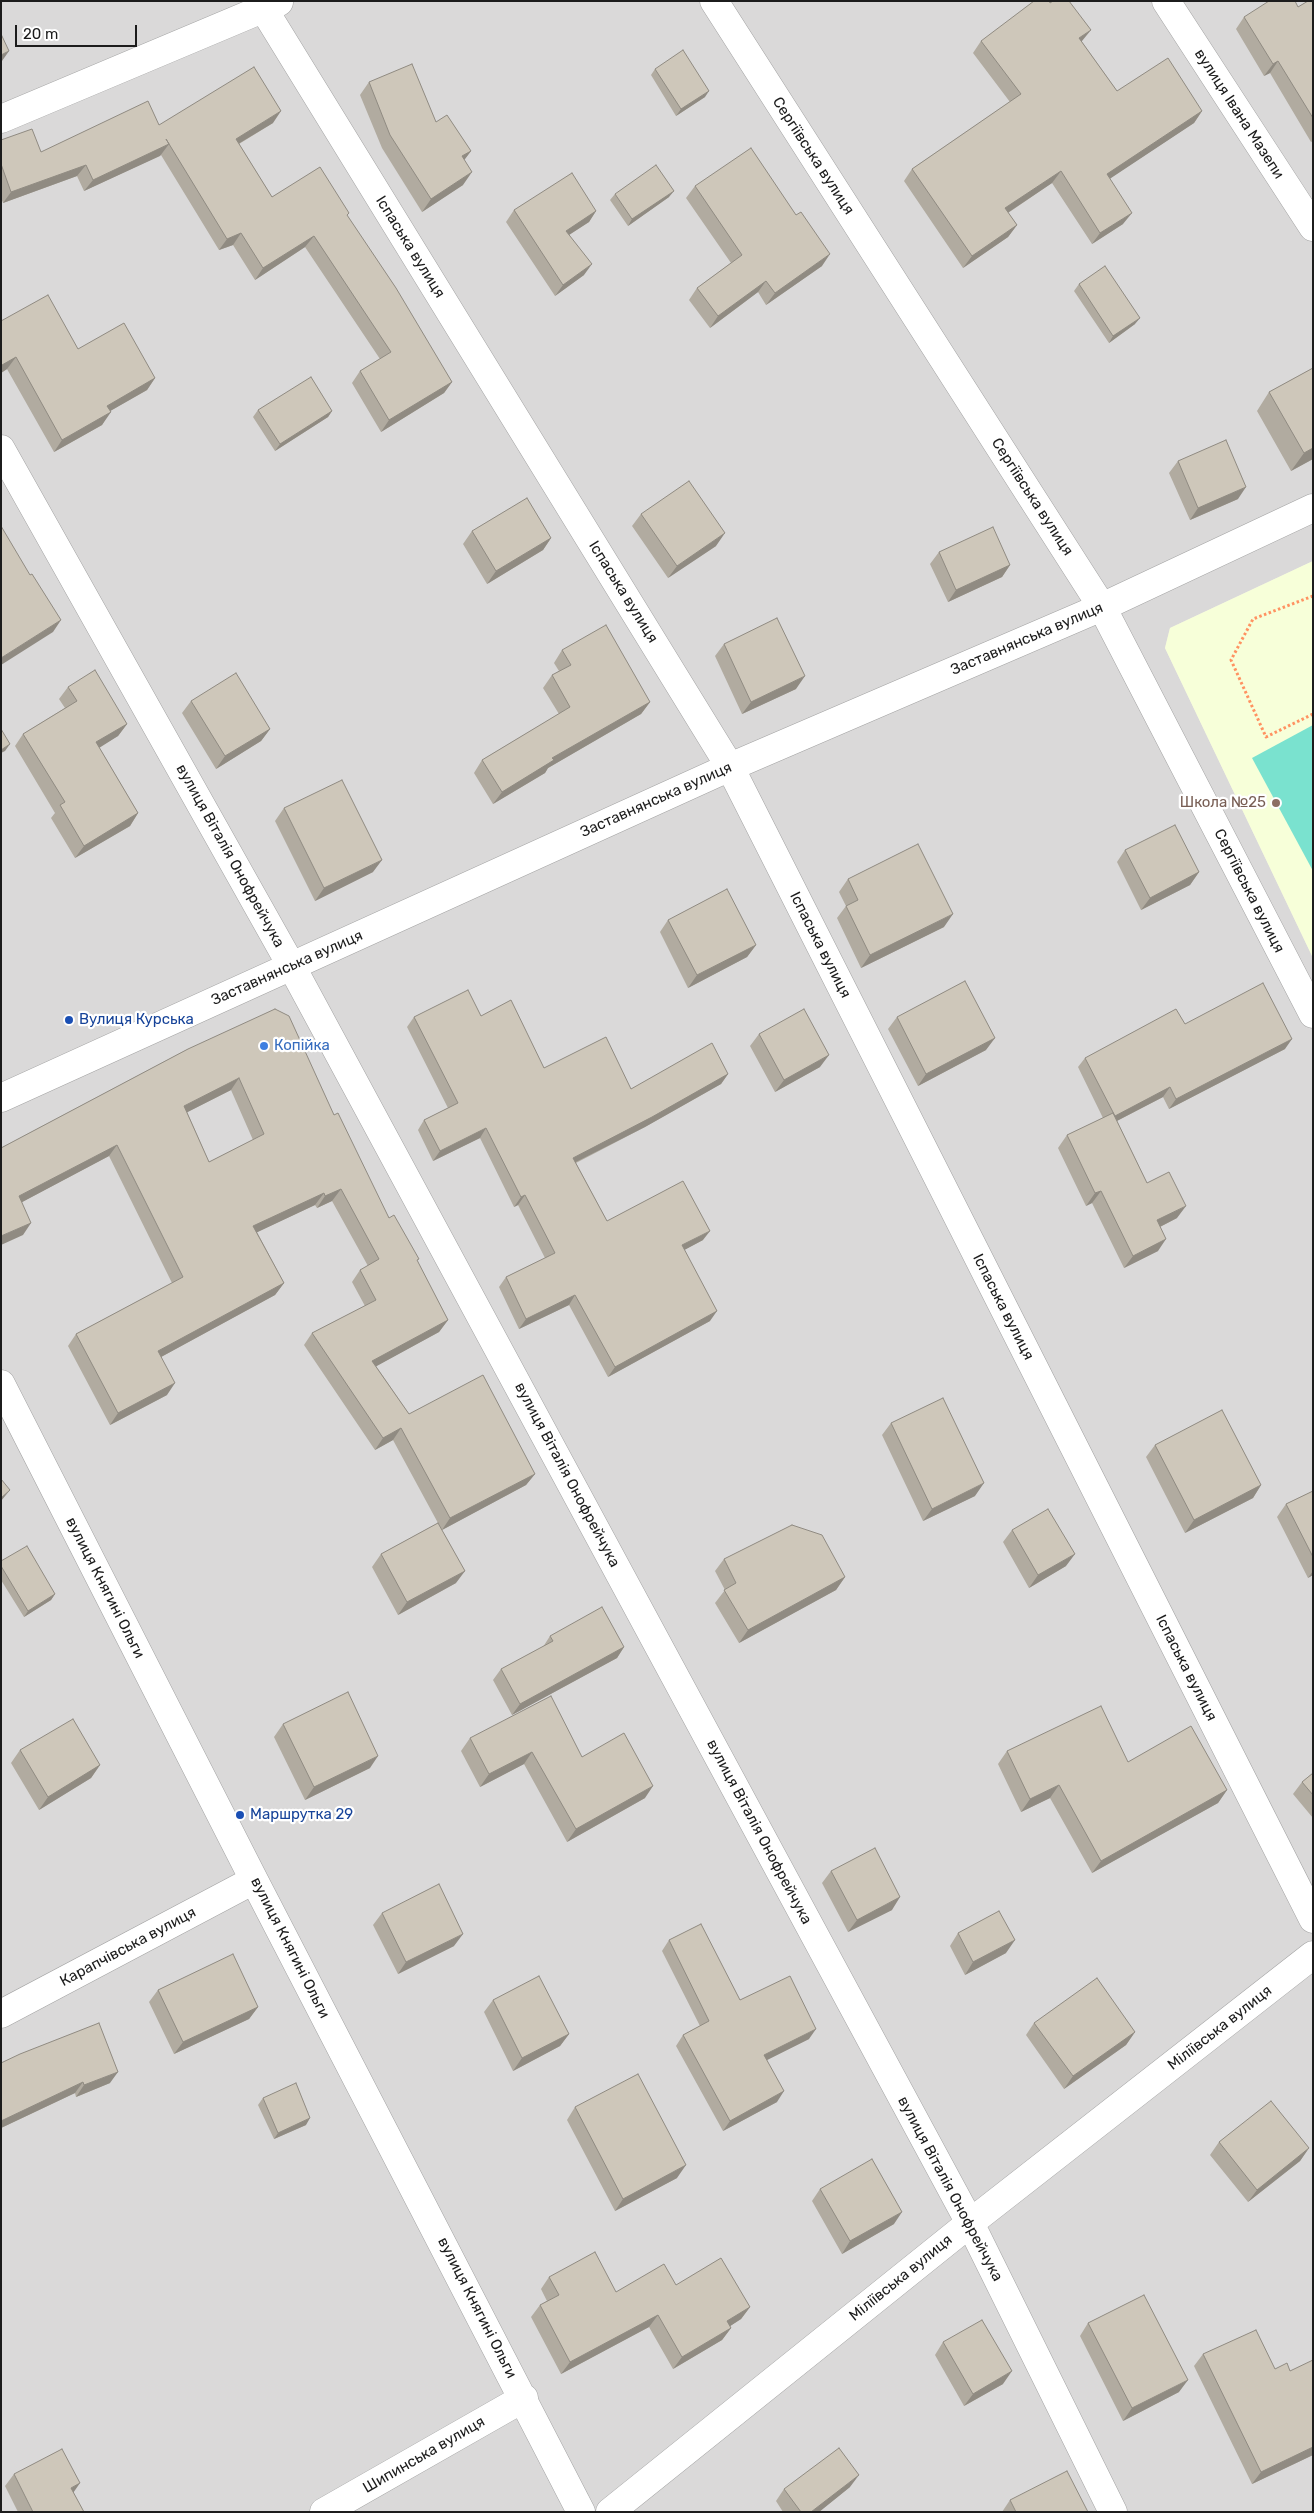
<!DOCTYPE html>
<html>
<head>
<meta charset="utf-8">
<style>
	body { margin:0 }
	#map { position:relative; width:1314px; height:2513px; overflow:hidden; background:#eeece1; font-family:Rubik,sans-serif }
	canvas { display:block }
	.frame { position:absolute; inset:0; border:2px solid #1c1c1c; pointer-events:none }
	.scale { position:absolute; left:15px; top:25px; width:122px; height:22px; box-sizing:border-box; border:2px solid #1c1c1c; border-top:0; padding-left:6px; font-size:15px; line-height:18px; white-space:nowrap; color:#1c1c1c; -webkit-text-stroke:4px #fff; paint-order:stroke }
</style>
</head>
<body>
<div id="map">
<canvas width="1314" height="2513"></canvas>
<div class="frame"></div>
<div class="scale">20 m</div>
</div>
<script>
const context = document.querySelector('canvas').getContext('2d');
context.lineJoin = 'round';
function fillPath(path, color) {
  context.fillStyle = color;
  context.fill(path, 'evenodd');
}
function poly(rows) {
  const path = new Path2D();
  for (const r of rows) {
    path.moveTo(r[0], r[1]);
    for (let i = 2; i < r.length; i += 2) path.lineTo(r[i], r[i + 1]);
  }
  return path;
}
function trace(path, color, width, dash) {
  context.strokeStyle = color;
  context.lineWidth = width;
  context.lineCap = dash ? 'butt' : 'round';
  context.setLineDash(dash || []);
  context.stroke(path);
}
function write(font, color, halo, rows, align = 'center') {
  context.font = font + ' Rubik,sans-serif';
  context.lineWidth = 4.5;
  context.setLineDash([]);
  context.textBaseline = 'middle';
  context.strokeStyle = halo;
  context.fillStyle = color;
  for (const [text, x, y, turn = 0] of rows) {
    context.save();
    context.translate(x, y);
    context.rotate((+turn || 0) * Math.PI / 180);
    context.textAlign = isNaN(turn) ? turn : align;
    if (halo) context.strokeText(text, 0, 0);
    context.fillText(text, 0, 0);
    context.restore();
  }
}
fillPath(poly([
	[1,1,1313,1,1313,561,1170,628,1165,648,1313,958,1313,2512,1,2512]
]), '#dad9d9');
fillPath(poly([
	[1313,561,1313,958,1165,648,1170,628]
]), '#f7ffd9');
fillPath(poly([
	[1313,725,1313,871,1252,758]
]), '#7ae2cf');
const minor = poly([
	[714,1,1102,607,1313,1014],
	[1166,1,1313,227],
	[263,8,730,767,1313,1919],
	[1,119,279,2],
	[1,449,292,967,970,2223,1113,2512],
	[1,1098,730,767,1102,607,1313,508],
	[1,1384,254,1880,581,2512],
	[1,2014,254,1880],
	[324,2512,524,2398],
	[610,2512,970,2223,1313,1955]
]);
trace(minor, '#a3a3a3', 29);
trace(poly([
	[1313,596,1253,619,1231,660,1266,737,1313,714]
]), '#ff9261', 3, [2.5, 2.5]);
trace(minor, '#fff', 28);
fillPath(poly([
	[1313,1,1313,141,1311,142,1270,73,1264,76,1236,29,1244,17,1298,7],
	[981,41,1082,41,1082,42,1117,91,1202,111,1194,123,1110,178,1123,224,1092,244,1052,183,1008,213,1017,225,1008,237,963,268,904,181,912,169,1010,102,973,53],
	[655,69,705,97,676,116,651,75],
	[369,82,436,122,471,151,464,160,463,185,422,212,382,148,360,95],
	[273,123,239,144,272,197,349,213,347,216,452,382,444,393,381,432,352,383,360,371,380,359,305,247,255,280,233,245,219,250,161,155,84,191,77,176,3,203,1,198,1,140,41,152,159,125],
	[695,186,822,266,766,305,758,292,710,328,689,300,697,288,731,263,686,198],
	[615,194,669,197,628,226,610,200],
	[514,210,596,211,589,222,569,235,584,275,555,296,506,222],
	[1079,284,1135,324,1109,343,1074,291],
	[1,321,78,349,155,378,147,390,110,411,102,425,54,452,7,369,1,373],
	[1313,368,1313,459,1291,471,1257,411,1269,392],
	[258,410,332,411,328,417,275,451,253,417],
	[1178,461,1238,499,1190,520,1169,473],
	[641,514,716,546,668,578,632,526],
	[472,531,551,538,543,550,487,584,463,544],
	[939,552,1010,565,1002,577,948,602,930,564],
	[724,644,796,689,742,714,715,656],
	[562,650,650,702,641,714,548,768,545,773,493,804,474,773,482,760,559,714,543,688,552,675,559,671,554,663],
	[68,687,127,724,118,736,99,747,138,813,130,826,75,858,51,818,55,813,15,746,23,734,65,708,59,699],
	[191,701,270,729,261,741,216,769,182,713],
	[284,808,373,872,315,901,275,821],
	[1125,850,1199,872,1190,885,1141,910,1117,862],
	[848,879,944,927,861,968,837,918,846,906,839,892],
	[668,920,756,945,747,957,688,988,660,932],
	[481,1016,544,1068,631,1089,728,1074,721,1084,645,1127,576,1163,607,1221,703,1240,684,1250,710,1321,608,1377,569,1305,519,1329,499,1287,506,1277,545,1258,518,1205,514,1207,480,1138,433,1161,418,1130,424,1120,448,1108,407,1027,414,1017],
	[897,1017,986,1050,918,1086,888,1029],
	[1185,1024,1285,1049,1169,1109,1163,1097,1117,1121,1147,1183,1177,1218,1160,1227,1158,1251,1124,1268,1092,1203,1086,1206,1058,1148,1067,1135,1103,1118,1078,1067,1085,1058],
	[759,1034,820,1067,775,1092,750,1046],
	[188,1049,334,1115,389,1218,417,1261,448,1320,439,1332,376,1366,409,1414,535,1474,526,1485,442,1530,456,1583,398,1615,372,1567,381,1554,438,1523,393,1440,375,1450,304,1345,312,1333,365,1306,352,1282,360,1270,368,1266,332,1201,317,1208,315,1205,257,1232,284,1283,275,1295,161,1357,167,1395,110,1425,68,1346,76,1334,172,1283,109,1156,22,1202,23,1235,1,1148],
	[231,1090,253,1140,209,1162,187,1112],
	[891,1423,975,1496,923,1521,882,1435],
	[1155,1445,1261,1485,1253,1498,1185,1533,1146,1457],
	[1313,1491,1313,1575,1308,1578,1277,1517,1286,1504],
	[1012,1530,1066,1566,1029,1588,1003,1542],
	[724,1559,845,1577,836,1590,739,1643,715,1603,725,1590,715,1571],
	[1,1561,55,1594,51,1600,24,1617,1,1580],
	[550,1636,624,1647,617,1658,512,1715,493,1680,501,1669,543,1647],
	[283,1724,370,1768,305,1800,274,1737],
	[470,1738,582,1757,645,1798,567,1842,524,1764,480,1787,461,1751],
	[20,1750,100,1765,91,1778,39,1810,11,1763],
	[1007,1751,1128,1762,1227,1790,1218,1803,1092,1873,1050,1798,1021,1812,998,1764],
	[1313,1773,1313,1818,1293,1794,1302,1782],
	[831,1871,892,1910,848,1932,822,1883],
	[382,1913,454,1946,398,1974,373,1925],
	[958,1933,1006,1953,965,1975,950,1946],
	[669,1940,740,2000,809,2039,767,2060,777,2102,723,2131,676,2046,683,2035,700,2026,662,1951],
	[158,1990,258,2007,249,2019,174,2054,149,2002],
	[493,2000,569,2034,560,2046,513,2071,484,2012],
	[1034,2023,1135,2032,1126,2045,1064,2089,1026,2035],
	[1,2063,110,2083,76,2097,75,2093,1,2128],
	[263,2098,306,2125,274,2139,258,2105],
	[575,2107,677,2178,615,2211,567,2120],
	[1219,2142,1309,2148,1300,2161,1248,2202,1210,2155],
	[820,2189,894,2224,842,2254,812,2201],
	[549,2277,616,2292,676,2285,750,2307,741,2319,730,2326,731,2328,722,2340,673,2369,649,2327,561,2374,531,2317,540,2305,547,2301,541,2289],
	[1088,2323,1179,2392,1123,2421,1080,2336],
	[943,2342,1003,2384,964,2406,935,2355],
	[1203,2354,1275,2369,1290,2371,1313,2455,1252,2484,1194,2366],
	[14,2474,73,2492,84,2512,18,2512,5,2486],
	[850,2487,819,2512,783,2512,776,2501,784,2489],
	[1010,2500,1088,2512,1002,2512]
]), '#b1aba0');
fillPath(poly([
	[1091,30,1082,41,1071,50,1079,38],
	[9,51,2,61,1,62,1,55],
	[1278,61,1270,73,1264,76,1273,64],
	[709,91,705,97,676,116,681,109],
	[281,111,273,123,228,150,236,139],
	[1202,111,1194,123,1099,186,1107,174],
	[169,144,160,156,84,191,93,180],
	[471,151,462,163,462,156],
	[86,165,77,176,3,203,11,192],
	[1061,171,1052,183,997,220,1005,208],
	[472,172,463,185,422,212,431,199],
	[674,191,669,197,628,226,632,219],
	[596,211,589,222,558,242,566,231],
	[1132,213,1123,224,1092,244,1100,233],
	[1017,225,1008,237,963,268,972,256],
	[241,233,233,245,219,250,227,239],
	[314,236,305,247,255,280,263,268],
	[830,254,822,266,766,305,775,293],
	[592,264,584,275,555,296,563,285],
	[766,281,758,292,710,328,718,316],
	[1140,318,1135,324,1109,343,1113,336],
	[16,357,7,369,1,373,1,365],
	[155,378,147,390,98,418,107,406],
	[452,382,444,393,381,432,389,420],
	[332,411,328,417,275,451,280,444],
	[111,412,102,425,54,452,62,440],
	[1313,448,1313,459,1291,471,1304,453],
	[1246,487,1238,499,1190,520,1198,508],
	[725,533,716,546,668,578,677,566],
	[551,538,543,550,487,584,496,571],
	[1010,565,1002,577,948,602,956,590],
	[61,620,53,632,1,665,1,658],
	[805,676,796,689,742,714,751,702],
	[650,702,641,714,548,768,545,773,493,804,502,792,552,758],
	[127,724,118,736,88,755,96,742],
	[270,729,261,741,216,769,225,756],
	[10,744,5,751,1,753,1,750],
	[138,813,130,826,75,858,84,846],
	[382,860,373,872,315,901,324,888],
	[1199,872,1190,885,1141,910,1150,898],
	[953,914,944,927,861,968,870,955],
	[756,945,747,957,688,988,697,975],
	[995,1038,986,1050,918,1086,926,1074],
	[1292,1039,1285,1049,1169,1109,1176,1099],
	[829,1055,820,1067,775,1092,784,1080],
	[728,1074,721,1084,645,1127,566,1167,573,1158],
	[239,1078,231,1090,176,1118,184,1106],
	[1170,1087,1163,1097,1107,1126,1114,1116],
	[486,1128,480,1138,433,1161,440,1151],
	[117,1145,109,1156,11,1208,19,1196],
	[341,1189,332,1201,317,1208,325,1196],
	[1101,1191,1092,1203,1086,1206,1095,1193],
	[324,1193,315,1205,245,1238,253,1226],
	[525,1195,518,1205,514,1207,521,1197],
	[1186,1206,1177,1218,1148,1233,1157,1220],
	[31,1223,23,1235,1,1245,1,1236],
	[710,1231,703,1240,675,1255,682,1245],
	[1166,1239,1158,1251,1124,1268,1133,1256],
	[284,1283,275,1295,150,1363,158,1351],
	[575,1295,569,1305,519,1329,526,1319],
	[717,1311,710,1321,608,1377,615,1367],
	[448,1320,439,1332,364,1373,372,1361],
	[175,1383,167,1395,110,1425,118,1413],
	[401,1428,393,1440,375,1450,383,1438],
	[535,1474,526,1485,442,1530,450,1518],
	[984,1483,975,1496,923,1521,932,1509],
	[1261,1485,1253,1498,1185,1533,1194,1520],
	[10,1490,1,1501,1,1498],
	[1075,1554,1066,1566,1029,1588,1038,1575],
	[465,1571,456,1583,398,1615,407,1602],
	[1313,1571,1313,1575,1308,1578],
	[845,1577,836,1590,739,1643,748,1630],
	[55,1594,51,1600,24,1617,28,1611],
	[624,1647,617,1658,512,1715,520,1704],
	[532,1752,524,1764,480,1787,489,1774],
	[378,1756,370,1768,305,1800,314,1787],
	[100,1765,91,1778,39,1810,48,1797],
	[1059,1785,1050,1798,1021,1812,1030,1799],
	[653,1786,645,1798,567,1842,576,1829],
	[1227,1790,1218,1803,1092,1873,1101,1861],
	[900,1897,892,1910,848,1932,857,1920],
	[463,1934,454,1946,398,1974,406,1962],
	[1015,1940,1006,1953,965,1975,973,1962],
	[258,2007,249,2019,174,2054,183,2042],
	[816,2029,809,2039,757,2065,764,2055],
	[1135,2032,1126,2045,1064,2089,1073,2076],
	[569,2034,560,2046,513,2071,522,2058],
	[118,2072,110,2083,76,2097,84,2085],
	[83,2082,75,2093,1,2128,1,2121],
	[784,2091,777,2102,723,2131,730,2121],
	[310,2118,306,2125,274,2139,278,2133],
	[1309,2148,1300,2161,1248,2202,1257,2190],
	[686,2165,677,2178,615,2211,623,2199],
	[902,2212,894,2224,842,2254,850,2241],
	[750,2307,741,2319,718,2334,727,2321],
	[658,2315,649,2327,561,2374,570,2362],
	[731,2328,722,2340,673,2369,682,2357],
	[1012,2371,1003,2384,964,2406,973,2394],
	[1188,2380,1179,2392,1123,2421,1132,2408],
	[1313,2447,1313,2455,1252,2484,1261,2472],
	[859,2475,850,2487,819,2512,811,2512],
	[80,2483,71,2496,71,2488]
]), '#908b82');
const building = poly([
	[1034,1,1049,1,1050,3,1053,1,1069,1,1091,30,1079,38,1117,91,1168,58,1202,111,1107,174,1132,213,1100,233,1061,171,1005,208,1017,225,972,256,912,169,1021,94,981,41,1034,1],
	[1269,1,1295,1,1298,7,1308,1,1313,1,1313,118,1278,61,1273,64,1244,17,1269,1],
	[1,34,9,51,1,55,1,34],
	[683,50,709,91,681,109,655,69,683,50],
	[412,64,436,122,447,115,471,151,462,156,472,172,431,199,390,135,369,82,412,64],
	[254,67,281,111,236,139,272,197,320,167,349,213,347,215,396,288,452,382,389,420,360,371,391,352,314,236,263,268,241,233,227,239,166,139,169,144,93,180,86,165,11,192,1,164,1,140,32,129,41,152,148,101,159,125,254,67],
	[751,148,796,215,801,212,830,254,775,293,766,281,718,316,697,288,742,255,695,186,751,148],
	[656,165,674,191,632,219,615,194,656,165],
	[572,173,596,211,566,231,592,264,563,285,514,210,572,173],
	[1105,266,1140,318,1113,336,1079,284,1105,266],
	[48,295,78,349,124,323,155,378,107,406,111,412,62,440,16,357,2,365,1,364,1,321,48,295],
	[1313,368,1313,448,1304,453,1269,392,1313,368],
	[311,377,332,411,280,444,258,410,311,377],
	[1226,440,1246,487,1198,508,1178,461,1226,440],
	[689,481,725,533,677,566,641,514,689,481],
	[527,498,551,538,496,571,472,531,527,498],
	[1,526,30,575,32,574,61,620,1,658,1,526],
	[993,527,1010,565,956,590,939,552,993,527],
	[777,618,805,676,751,702,724,644,777,618],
	[606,625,650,702,552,758,554,760,502,792,482,760,570,707,552,675,571,665,562,650,606,625],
	[95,670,127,724,96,742,138,813,84,846,60,805,65,802,23,734,77,701,68,687,95,670],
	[236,673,270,729,225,756,191,701,236,673],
	[1,729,10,744,1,750,1,729],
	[342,780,382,860,324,888,284,808,342,780],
	[1175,825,1199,872,1150,898,1125,850,1175,825],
	[918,844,953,914,870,955,846,906,858,900,848,879,918,844],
	[727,889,756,945,697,975,668,920,727,889],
	[965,981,995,1038,926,1074,897,1017,965,981],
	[1263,983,1292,1039,1176,1099,1170,1087,1115,1116,1085,1058,1176,1009,1185,1024,1263,983],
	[468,990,481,1016,511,1000,544,1068,606,1037,631,1089,712,1043,728,1074,652,1117,573,1158,607,1221,683,1181,710,1231,682,1245,717,1311,615,1367,575,1295,526,1319,506,1277,555,1253,525,1195,521,1197,486,1128,440,1151,424,1120,458,1103,414,1017,468,990],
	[275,1009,289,1016,334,1115,338,1113,389,1218,394,1215,419,1259,417,1260,448,1320,372,1361,409,1414,483,1375,535,1474,450,1518,401,1428,383,1438,312,1333,376,1300,360,1270,379,1259,341,1189,325,1196,324,1193,253,1226,284,1283,158,1351,175,1383,118,1413,76,1334,183,1277,117,1145,19,1196,31,1223,1,1236,1,1148,188,1049,275,1009],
	[239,1078,264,1134,209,1162,184,1106,239,1078],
	[804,1009,829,1055,784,1080,759,1034,804,1009],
	[1113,1113,1147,1183,1169,1172,1186,1206,1157,1220,1166,1239,1133,1256,1101,1191,1095,1193,1067,1135,1113,1113],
	[943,1398,984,1483,932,1509,891,1423,943,1398],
	[1222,1410,1261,1485,1194,1520,1155,1445,1222,1410],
	[1,1479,10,1490,1,1498,1,1479],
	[1313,1491,1313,1557,1286,1504,1313,1491],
	[1048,1509,1075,1554,1038,1575,1012,1530,1048,1509],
	[438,1523,465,1571,407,1602,381,1554,438,1523],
	[792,1525,822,1535,845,1577,748,1630,724,1590,736,1583,724,1559,792,1525],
	[27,1546,55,1594,28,1611,1,1566,1,1561,27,1546],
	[602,1607,624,1647,520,1704,501,1669,553,1641,550,1636,602,1607],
	[348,1692,378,1756,314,1787,283,1724,348,1692],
	[551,1696,582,1757,624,1733,653,1786,576,1829,532,1752,489,1774,470,1738,551,1696],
	[1101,1706,1128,1762,1191,1726,1227,1790,1101,1861,1059,1785,1030,1799,1007,1751,1101,1706],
	[73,1719,100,1765,48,1797,20,1750,73,1719],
	[1313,1773,1313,1795,1302,1782,1313,1773],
	[875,1848,900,1897,857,1920,831,1871,875,1848],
	[439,1884,463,1934,406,1962,382,1913,439,1884],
	[999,1911,1015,1940,973,1962,958,1933,999,1911],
	[701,1924,740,2000,790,1976,816,2029,764,2055,784,2091,730,2121,683,2035,709,2021,669,1940,701,1924],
	[233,1954,258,2007,183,2042,158,1990,233,1954],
	[539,1976,569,2034,522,2058,493,2000,539,1976],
	[1097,1978,1135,2032,1073,2076,1034,2023,1097,1978],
	[99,2023,118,2072,84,2085,83,2082,1,2121,1,2063,20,2054,99,2023],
	[638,2074,686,2165,623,2199,575,2107,638,2074],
	[296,2083,310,2118,278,2133,263,2098,296,2083],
	[1271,2101,1309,2148,1257,2190,1219,2142,1271,2101],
	[872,2159,902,2212,850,2241,820,2189,872,2159],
	[595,2252,616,2292,664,2264,676,2285,721,2258,750,2307,727,2321,731,2328,682,2357,658,2315,570,2362,540,2305,559,2295,549,2277,595,2252],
	[1144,2295,1188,2380,1132,2408,1088,2323,1144,2295],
	[982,2320,1012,2371,973,2394,943,2342,982,2320],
	[1256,2330,1275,2369,1287,2363,1290,2371,1313,2360,1313,2447,1261,2472,1203,2354,1256,2330],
	[839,2448,859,2475,811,2512,801,2512,784,2489,839,2448],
	[62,2449,80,2483,71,2488,84,2512,33,2512,14,2474,62,2449],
	[1067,2471,1088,2512,1016,2512,1010,2500,1067,2471]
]);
fillPath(building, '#cec7ba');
trace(building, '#908b82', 1);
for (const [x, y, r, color] of [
	[1276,803,5,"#8d6e63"],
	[69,1020,5,"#1a4fb4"],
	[264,1046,5,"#3f7fe0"],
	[240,1815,5,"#1a4fb4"]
]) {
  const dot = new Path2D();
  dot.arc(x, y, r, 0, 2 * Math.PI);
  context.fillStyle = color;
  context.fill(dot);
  trace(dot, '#fff', 2);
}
write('15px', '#1c1c1c', '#fff', [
	["вулиця Івана Мазепи",1239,114,57],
	["Сергіївська вулиця",813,156,57],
	["Іспаська вулиця",410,247,58],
	["Сергіївська вулиця",1032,497,57],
	["Іспаська вулиця",623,592,58],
	["Заставнянська вулиця",1027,639,-23],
	["Заставнянська вулиця",656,800,-24],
	["вулиця Віталія Онофрейчука",230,856,61],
	["Сергіївська вулиця",1249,891,63],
	["Іспаська вулиця",820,945,63],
	["Заставнянська вулиця",287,968,-24],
	["Іспаська вулиця",1003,1307,63],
	["вулиця Віталія Онофрейчука",567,1475,62],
	["вулиця Княгині Ольги",105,1588,63],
	["Іспаська вулиця",1186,1668,63],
	["вулиця Віталія Онофрейчука",759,1832,62],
	["Карапчівська вулиця",128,1947,-28],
	["вулиця Княгині Ольги",290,1948,63],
	["Міліївська вулиця",1220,2028,-38],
	["вулиця Віталія Онофрейчука",950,2189,62],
	["Міліївська вулиця",901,2278,-39],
	["вулиця Княгині Ольги",477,2308,63],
	["Шипинська вулиця",424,2455,-30]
]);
write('15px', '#785e54', '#fff', [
	["Школа №25",1266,803]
], 'right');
write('15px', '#164399', '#fff', [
	["Вулиця Курська",79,1020],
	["Маршрутка 29",250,1815]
], 'left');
write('15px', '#366cbe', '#fff', [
	["Копійка",274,1046]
], 'left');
</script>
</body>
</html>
